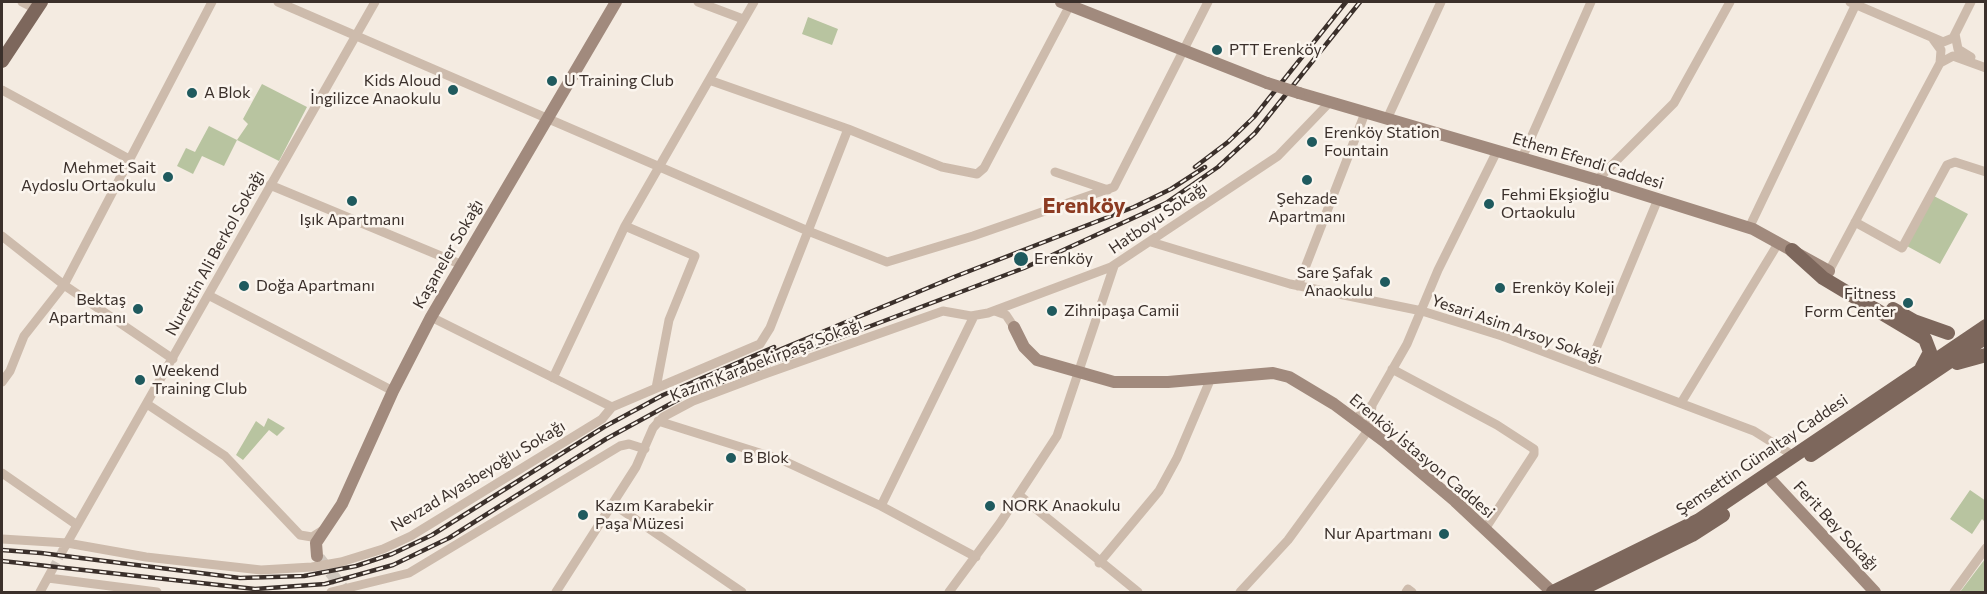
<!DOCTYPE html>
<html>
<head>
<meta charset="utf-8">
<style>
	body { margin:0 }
	#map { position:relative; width:1987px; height:594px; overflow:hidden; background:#f4ebe1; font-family:Commissioner,sans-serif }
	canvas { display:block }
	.frame { position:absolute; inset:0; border:3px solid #3b302b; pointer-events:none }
</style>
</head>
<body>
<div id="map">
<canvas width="1987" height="594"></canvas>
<div class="frame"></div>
</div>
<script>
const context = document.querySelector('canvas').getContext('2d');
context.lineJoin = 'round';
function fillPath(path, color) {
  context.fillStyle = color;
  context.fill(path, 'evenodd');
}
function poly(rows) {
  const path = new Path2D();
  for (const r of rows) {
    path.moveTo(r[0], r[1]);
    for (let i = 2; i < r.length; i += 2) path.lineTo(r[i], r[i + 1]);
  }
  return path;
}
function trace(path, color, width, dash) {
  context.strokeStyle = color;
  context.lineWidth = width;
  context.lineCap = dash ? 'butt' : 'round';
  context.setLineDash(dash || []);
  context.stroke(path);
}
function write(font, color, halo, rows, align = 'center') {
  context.font = font + ' Commissioner,sans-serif';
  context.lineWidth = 5;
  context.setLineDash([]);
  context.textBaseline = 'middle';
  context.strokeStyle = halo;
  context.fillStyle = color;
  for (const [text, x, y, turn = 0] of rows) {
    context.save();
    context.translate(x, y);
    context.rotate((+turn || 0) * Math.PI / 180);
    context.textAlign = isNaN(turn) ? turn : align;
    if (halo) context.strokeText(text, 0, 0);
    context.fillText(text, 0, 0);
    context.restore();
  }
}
fillPath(poly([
	[808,17,838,29,832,45,802,34],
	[262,84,307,107,279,161,237,140,224,166,202,156,193,174,177,166,186,148,195,152,209,126,237,140,248,124,243,119],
	[1932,195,1968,214,1940,264,1905,245],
	[268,418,285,428,277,436,269,430,243,460,236,455,256,421,264,427],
	[1970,490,1986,501,1985,522,1982,519,1972,534,1950,519],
	[1985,559,1985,592,1960,592]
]), '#b8c4a0');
trace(poly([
	[52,570,63,550]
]), '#cfc6bd', 9, [9, 4.5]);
trace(poly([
	[319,558,346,592]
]), '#cfc6bd', 12, [12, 6]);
trace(poly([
	[22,2,36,9],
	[278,2,808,231,887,262,973,236,1114,187,1208,2],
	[698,2,743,19],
	[1850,2,1943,42,1953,38,1971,2],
	[1955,34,1958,49,1971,57],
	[1940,63,1953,56,1986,68],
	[709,80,848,129,942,167,977,174,984,168,1070,5],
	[2,90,129,159],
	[1387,119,1441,2],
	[1522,158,1591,2],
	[1055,172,1108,190],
	[1597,180,1674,103,1730,2],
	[270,185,460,264],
	[1855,222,1902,248,1947,165,1955,162,1986,172],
	[625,226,695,256,669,320,656,388],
	[1749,228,1856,4],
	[2,236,64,285,173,359],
	[1151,242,1290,284,1422,311,1502,336,1754,431,1794,456],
	[1829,271,1940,63,1941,50,1933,39],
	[1298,286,1365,113],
	[210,296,393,391],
	[995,311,1006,315,1014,327],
	[431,317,612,407],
	[1588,368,1658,199],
	[1392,369,1497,425,1534,449,1534,454,1485,529],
	[553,378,625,226,754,2],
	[2,382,10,371,24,336,64,285,212,2],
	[1681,403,1779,242],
	[147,404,225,456,300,535,312,537,323,530],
	[1355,419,1372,405,1407,344,1438,270,1497,151],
	[658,421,782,460,881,506,976,557],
	[2,473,77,525],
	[1019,495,1138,592],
	[613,504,742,592],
	[881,506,974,316],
	[2,539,67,543,146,557,261,570,312,567,341,562,383,549,411,536,602,419,612,407,760,344,770,328,848,129],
	[63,550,375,2],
	[1099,563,1159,491,1177,458,1211,378],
	[48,578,157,592],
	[40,592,52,570],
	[331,592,409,573,620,446,629,444,645,449],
	[556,592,636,467,653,428,663,417,693,401,762,375,943,311,971,316,988,313,1111,267,1278,156,1329,103],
	[949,592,1000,523,1057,436,1114,266],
	[1240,592,1288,540,1369,429,1372,406],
	[1406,592,1408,589,1412,592],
	[1954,592,1986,548]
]), '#cdbbac', 9);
trace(poly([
	[1061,2,1267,83],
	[1299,93,1597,180,1753,229,1829,271],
	[1014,327,1024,347,1037,360,1114,382,1168,382,1273,373,1289,377,1334,404,1385,442,1455,501,1552,592],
	[1772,481,1875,592],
	[317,556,316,543,342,504,393,391,431,317,616,2]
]), '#a18a7d', 12);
trace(poly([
	[2,61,41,2],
	[1792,250,1823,278,1925,339,1930,352,1922,367],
	[1893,309,1914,321,1948,333],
	[1957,363,1986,355],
	[1811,455,1986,337],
	[1553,592,1699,520,1986,326],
	[1576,592,1692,535,1723,515]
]), '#7d675c', 14);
const rail = poly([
	[1195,167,1228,142,1254,117,1346,2],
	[767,355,954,277,1134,207,1171,189,1205,167],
	[2,550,41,553,240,578,304,576,356,566,392,554,432,535,604,427,663,395,774,347],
	[2,561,255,589,325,584,393,565,449,538,606,439,683,397,1024,268,1166,203,1218,167,1255,133,1360,2]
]);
trace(rail, '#3b302b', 4.5);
trace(rail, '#fbf5ee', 2, [7]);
trace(poly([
	[1267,83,1299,93]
]), '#a18a7d', 12);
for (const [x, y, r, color] of [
	[1217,50,6,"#1f5a5e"],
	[552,81,6,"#1f5a5e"],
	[453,90,6,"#1f5a5e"],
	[192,93,6,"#1f5a5e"],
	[1312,142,6,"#1f5a5e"],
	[168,177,6,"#1f5a5e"],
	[1307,180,6,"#1f5a5e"],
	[352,201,6,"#1f5a5e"],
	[1489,204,6,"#1f5a5e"],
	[1021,259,8,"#1f5a5e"],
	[1385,282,6,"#1f5a5e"],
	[244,286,6,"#1f5a5e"],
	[1500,288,6,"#1f5a5e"],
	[1908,303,6,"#1f5a5e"],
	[138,309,6,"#1f5a5e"],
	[1052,311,6,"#1f5a5e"],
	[140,380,6,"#1f5a5e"],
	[731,458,6,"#1f5a5e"],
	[990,506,6,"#1f5a5e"],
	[583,515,6,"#1f5a5e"],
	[1444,534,6,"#1f5a5e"]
]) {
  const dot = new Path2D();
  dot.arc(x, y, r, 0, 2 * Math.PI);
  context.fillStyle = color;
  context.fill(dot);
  trace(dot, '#fbf5ee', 2);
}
write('16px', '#3b302b', '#fbf5ee', [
	["PTT Erenköy",1229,50],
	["Kids Aloud",441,81,"right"],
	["İngilizce Anaokulu",441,99,"right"],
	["U Training Club",564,81],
	["A Blok",204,93],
	["Erenköy Station",1324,133],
	["Fountain",1324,151],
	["Mehmet Sait",156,168,"right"],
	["Aydoslu Ortaokulu",156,186,"right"],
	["Fehmi Ekşioğlu",1501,195],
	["Ortaokulu",1501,213],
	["Şehzade",1307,199,"center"],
	["Apartmanı",1307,217,"center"],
	["Işık Apartmanı",352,220,"center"],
	["Erenköy",1034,259],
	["Sare Şafak",1373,273,"right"],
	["Anaokulu",1373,291,"right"],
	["Doğa Apartmanı",256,286],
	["Erenköy Koleji",1512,288],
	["Fitness",1896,294,"right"],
	["Form Center",1896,312,"right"],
	["Bektaş",126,300,"right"],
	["Apartmanı",126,318,"right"],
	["Zihnipaşa Camii",1064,311],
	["Weekend",152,371],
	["Training Club",152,389],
	["B Blok",743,458],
	["Kazım Karabekir",595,506],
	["Paşa Müzesi",595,524],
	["NORK Anaokulu",1002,506],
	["Nur Apartmanı",1432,534,"right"]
], 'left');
write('16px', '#3b302b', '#fbf5ee', [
	["Ethem Efendi Caddesi",1588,161,17],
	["Hatboyu Sokağı",1158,218,-34],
	["Nurettin Ali Berkol Sokağı",215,253,-61],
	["Kaşaneler Sokağı",448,254,-60],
	["Yesari Asim Arsoy Sokağı",1517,329,19],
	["Kazım Karabekirpaşa Sokağı",766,360,-21],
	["Şemsettin Günaltay Caddesi",1762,455,-34],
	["Erenköy İstasyon Caddesi",1422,456,40],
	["Nevzad Ayasbeyoğlu Sokağı",478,476,-31],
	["Ferit Bey Sokağı",1836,526,47]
]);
write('bold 22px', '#8c3b22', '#fbf5ee', [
	["Erenköy",1084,206]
]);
</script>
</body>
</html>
